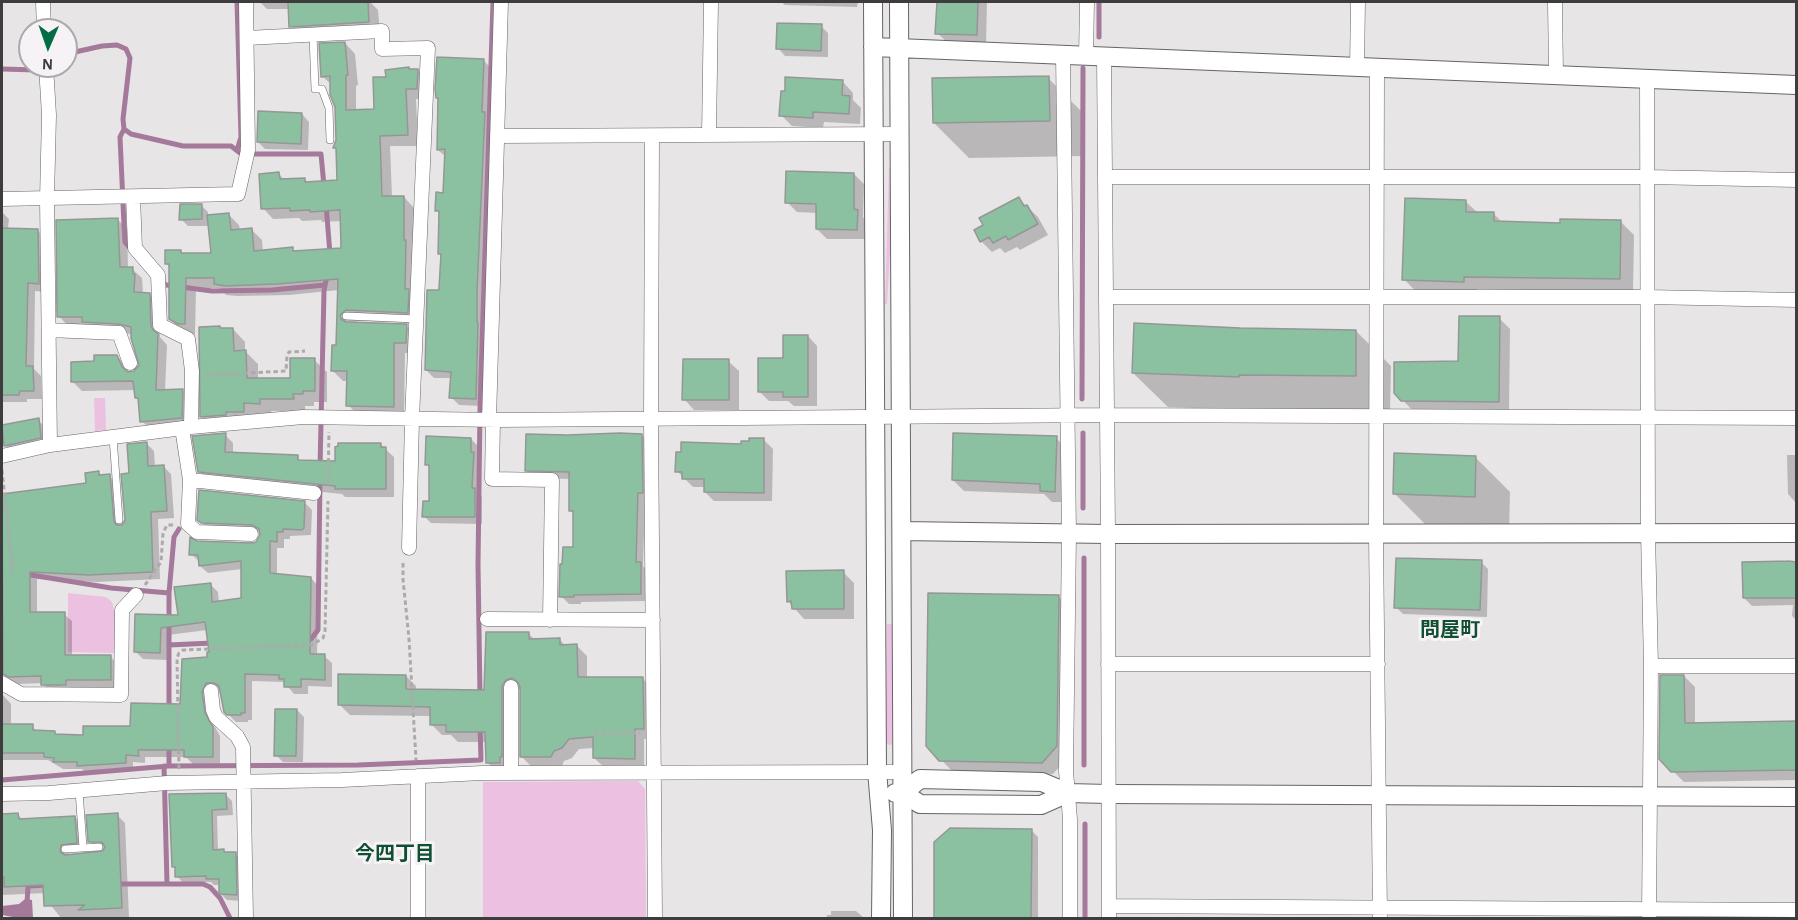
<!DOCTYPE html>
<html>
<head>
<meta charset="utf-8">
<style>
	body { margin:0 }
	#map { position:relative; width:1798px; height:920px; overflow:hidden; background:#e8e5e7; font-family:"Alegreya Sans",sans-serif }
	canvas { display:block }
	.frame { position:absolute; inset:0; border:3px solid #3e3c3d; pointer-events:none }
	.north { position:absolute; left:18px; top:18px; width:60px; height:60px; box-sizing:border-box; background:#f6f2f5; border:2px solid #aca9ab; border-radius:50%; rotate:182deg; font-size:16px; font-weight:700; line-height:24px; text-align:center; color:#3e3c3d }
	.north::after { content:''; display:block; margin:auto; width:21px; height:27px; background:#046d43; clip-path:polygon(50% 0,100% 100%,50% 72%,0 100%) }
</style>
</head>
<body>
<div id="map">
<canvas width="1798" height="920"></canvas>
<div class="frame"></div>
<div class="north">N</div>
</div>
<script>
const context = document.querySelector('canvas').getContext('2d');
context.lineJoin = 'round';
function fillPath(path, color) {
  context.fillStyle = color;
  context.fill(path, 'evenodd');
}
function poly(rows) {
  const path = new Path2D();
  for (const r of rows) {
    path.moveTo(r[0], r[1]);
    for (let i = 2; i < r.length; i += 2) path.lineTo(r[i], r[i + 1]);
  }
  return path;
}
function trace(path, color, width, dash) {
  context.strokeStyle = color;
  context.lineWidth = width;
  context.lineCap = dash ? 'butt' : 'round';
  context.setLineDash(dash || []);
  context.stroke(path);
}
function write(font, color, halo, rows, align = 'center') {
  context.font = font + ' "Alegreya Sans","Noto Sans JP",sans-serif';
  context.lineWidth = 6;
  context.setLineDash([]);
  context.textBaseline = 'middle';
  context.strokeStyle = halo;
  context.fillStyle = color;
  for (const [text, x, y, turn = 0] of rows) {
    context.save();
    context.translate(x, y);
    context.rotate((+turn || 0) * Math.PI / 180);
    context.textAlign = isNaN(turn) ? turn : align;
    if (halo) context.strokeText(text, 0, 0);
    context.fillText(text, 0, 0);
    context.restore();
  }
}
fillPath(poly([
	[889,168,891,168,890,253,887,304,885,304],
	[94,398,105,398,106,430,95,431],
	[68,593,106,597,112,602,115,613,115,653,68,652],
	[887,624,893,624,892,745,886,744],
	[638,781,645,789,646,918,483,918,483,782]
]), '#ebc0e0');
fillPath(poly([
	[25,899,32,900,33,918,18,918,2,915,2,906,19,904]
]), '#a4799a');
fillPath(poly([
	[260,2,288,2,288,4,370,2,378,10,380,33,302,37,291,26,290,9,267,9],
	[781,2,858,2,857,7,785,5],
	[938,2,987,2,986,44,947,42,937,33],
	[821,26,828,33,828,57,785,56,778,48],
	[345,43,355,54,358,85,356,86,356,111,376,111,387,78,409,69,411,71,418,70,428,81,427,99,416,99,418,146,390,146,392,197,404,197,414,208,418,323,357,321,354,323,406,326,417,337,416,353,405,353,404,417,359,416,348,405,348,381,343,381,332,370,338,347,339,290,289,295,237,296,226,295,220,288,196,288,195,334,190,334,181,330,170,319,170,267,166,263,181,251,184,255,212,255,209,226,188,226,181,219,201,205,208,212,208,217,228,214,239,225,240,231,251,229,262,240,263,252,292,249,296,252,343,249,342,221,322,222,321,220,302,221,299,218,273,219,263,208,279,174,285,181,305,179,308,183,339,181,338,150,335,147,337,140,336,107,332,85,323,77],
	[483,60,491,68,489,118,492,122,484,300,484,330,486,332,483,406,459,405,451,397,452,378,434,378,426,370,440,292,442,256,439,253,440,214,437,210,445,194,446,157,438,150],
	[1048,78,1083,113,1084,156,969,158,934,123],
	[843,82,853,93,853,100,861,108,860,124,824,122,823,128,792,126,781,115],
	[302,114,309,122,308,150,265,149,258,142],
	[854,174,864,184,863,217,867,221,866,239,827,239,817,229,818,213,797,212,787,202],
	[1019,199,1038,217,1048,235,1020,250,1017,247,1005,253,1000,248,992,252,981,241,985,226],
	[1466,202,1478,213,1494,214,1503,223,1562,224,1621,222,1634,235,1633,292,1477,289,1477,295,1417,293,1404,279],
	[2,212,9,219,8,228,38,231,46,239,47,292,35,291,34,369,41,376,42,399,27,399,27,402,2,402],
	[118,220,127,229,128,268,132,269,142,278,143,294,149,294,159,304,160,337,167,345,165,391,182,390,192,400,191,427,151,430,142,421,140,401,136,397,136,390,82,391,73,382,96,363,117,356,126,366,129,373,139,369,140,360,132,334,93,331,68,326,59,316],
	[1499,318,1510,329,1509,412,1413,411,1395,392,1459,362],
	[1135,325,1356,331,1391,366,1390,411,1273,411,1168,407,1133,373],
	[233,329,245,342,245,351,258,364,258,379,292,380,314,360,327,372,327,402,314,402,314,406,305,406,305,411,271,411,272,415,214,429,202,417],
	[808,336,817,346,817,406,794,406,788,401,769,401,759,391,784,360],
	[728,361,739,371,739,410,694,410,684,399],
	[38,420,45,427,47,445,12,452,5,445,2,426],
	[225,435,233,443,233,454,297,457,302,462,336,462,381,445,394,457,394,497,345,497,342,494,208,480,199,471],
	[642,435,649,443,650,500,645,500,643,566,648,571,648,601,581,602,581,604,569,604,561,596,575,549,575,515,571,511,571,479,534,478,526,470],
	[1056,438,1067,449,1065,502,1052,502,1044,494,964,491,953,480],
	[471,439,478,446,477,458,480,461,479,494,482,497,482,524,431,523,424,516,430,503,431,468,427,464],
	[764,440,773,449,772,501,714,501,705,492,705,487,693,487,677,471,743,446],
	[146,443,154,451,155,467,164,467,171,474,174,518,158,519,160,579,97,582,37,579,37,613,64,614,72,621,72,656,111,657,118,665,118,687,73,687,73,692,50,692,43,683,18,684,12,681,4,674,3,632,2,636,2,494,88,485,98,473,102,476,109,476,117,483,120,528,126,520,131,474],
	[1787,455,1796,455,1796,503,1788,494],
	[1475,457,1510,492,1509,531,1429,528,1394,493],
	[304,502,312,510,311,535,290,536,290,539,284,539,284,548,277,548,277,575,311,578,318,586,317,656,324,656,332,663,332,687,308,686,308,694,294,694,284,682,252,681,252,720,248,720,248,722,236,722,225,711,221,690,214,690,209,700,212,722,220,736,220,764,193,764,186,757,145,757,145,763,133,762,133,770,86,773,82,769,63,769,48,760,2,760,2,694,11,704,11,723,14,726,32,726,38,732,54,732,57,735,85,736,132,728,182,706,211,654,207,630,168,635,167,660,143,659,135,651,136,616,179,617,210,584,218,592,219,603,242,599,242,569,208,573,200,566,200,562,191,554,196,542,251,545,260,540,260,532,210,530,199,520],
	[1481,562,1488,569,1487,617,1403,614,1396,607],
	[1796,564,1796,620,1792,616,1793,605,1752,606,1744,598],
	[843,572,854,583,854,619,804,619,788,601],
	[1059,597,1069,608,1068,757,1053,774,952,771,927,745],
	[528,633,535,640,560,640,566,646,577,646,587,656,587,679,642,678,653,689,653,739,644,739,644,768,605,768,594,758,594,748,579,749,572,758,564,761,562,766,532,767,522,757,522,688,516,690,512,767,498,773,488,763,487,742,458,742,451,735,442,735,431,724,431,716,350,715,340,705,406,676,416,686,416,691,486,691],
	[1684,676,1695,687,1695,724,1796,722,1796,780,1684,782,1673,771],
	[297,710,304,717,303,762,283,762,276,755],
	[226,795,232,801,233,815,217,816,218,851,223,851,226,854,235,854,242,860,242,901,227,900,221,894,221,885,214,885,211,882,183,883,177,876,177,869,174,866,171,796],
	[18,815,23,820,75,817,83,826,84,850,69,852,68,856,104,853,105,850,98,850,90,841,117,815,125,823,129,918,61,918,45,898,45,893,2,895,2,816],
	[1031,830,1038,837,1038,918,935,918,936,842],
	[831,911,856,911,864,918,827,918,827,915,831,915]
]), '#0003');
trace(poly([
	[237,2,241,137,237,150],
	[1099,2,1099,37],
	[66,54,102,46,117,45,126,49,130,58,123,119,124,129,131,134,183,146,231,146,240,153,256,154,321,154,324,186],
	[2,69,36,70,41,66],
	[124,129,120,137,124,225,125,242,132,250],
	[326,204,330,254],
	[161,281,166,285,212,291,272,290,325,285],
	[1082,399,1083,68],
	[1083,433,1083,508],
	[320,467,324,291,327,275],
	[1084,558,1084,765],
	[25,574,111,588,169,593],
	[306,639,311,639,318,630,320,479],
	[169,645,212,643],
	[480,696,478,565,480,409,493,2],
	[169,710,169,593,174,537,179,529],
	[164,766,167,884,203,884,210,887,220,898,230,918],
	[169,766,169,744],
	[2,780,169,766,358,765,481,760,480,726],
	[1085,824,1085,918],
	[114,884,167,884],
	[27,904,28,886,48,885]
]), '#a4799a', 5);
const building = poly([
	[288,2,368,2,369,22,289,27,288,2],
	[937,2,978,2,977,35,935,34,937,2],
	[777,23,822,24,821,51,776,49,777,23],
	[345,42,348,75,346,75,346,110,374,109,373,77,386,77,385,70,409,67,409,69,418,69,417,89,406,89,408,135,380,136,382,196,404,196,404,240,406,240,405,289,409,289,408,313,346,310,340,315,341,319,346,322,407,324,406,343,394,343,394,407,346,406,347,371,331,371,332,345,336,345,338,279,277,284,225,286,214,284,214,278,186,278,185,324,178,324,169,319,169,264,165,264,165,250,181,250,181,253,211,253,207,215,229,213,231,230,252,228,254,251,293,247,293,251,341,248,340,210,310,212,310,210,290,211,290,208,261,209,259,174,279,172,280,179,305,178,305,182,337,180,336,148,333,148,336,140,335,107,330,95,330,76,321,77,319,43,345,42],
	[437,57,484,59,482,112,485,112,477,292,477,321,478,323,476,399,449,398,451,372,425,370,427,290,439,290,439,288,441,254,438,254,439,211,435,211,436,192,443,193,445,149,437,150,438,98,436,98,435,88,437,57],
	[1049,76,1050,121,933,123,932,78,1049,76],
	[785,77,843,80,842,95,850,96,849,114,813,112,813,118,779,116,781,91,785,91,785,77],
	[258,111,302,113,301,144,257,142,258,111],
	[786,171,854,173,854,209,858,210,857,230,816,229,816,204,785,203,786,171],
	[1019,197,1024,206,1027,205,1038,224,1008,240,1006,236,993,243,989,237,980,242,974,230,983,225,979,218,1019,197],
	[1405,198,1466,200,1466,212,1494,212,1494,221,1560,223,1560,219,1621,220,1620,279,1464,277,1464,282,1402,280,1405,198],
	[180,204,202,204,202,219,179,220,180,204],
	[118,218,120,267,133,267,133,274,135,274,134,292,150,293,151,326,153,330,158,334,156,390,183,389,182,418,140,422,138,398,135,398,133,381,71,382,71,362,94,361,94,355,117,355,122,367,128,372,134,371,139,365,131,338,131,327,119,324,82,322,82,317,57,317,56,220,118,218],
	[2,228,38,229,39,284,28,283,26,366,33,366,34,391,20,391,19,395,2,395,2,228],
	[1459,316,1500,316,1499,402,1401,401,1394,393,1394,362,1458,361,1459,316],
	[1134,323,1240,328,1356,330,1356,376,1239,375,1239,377,1132,373,1134,323],
	[220,326,220,328,233,328,234,351,246,350,247,378,290,378,290,358,315,358,315,391,303,391,303,394,293,394,294,399,260,399,260,404,244,403,244,412,226,412,226,415,200,417,199,327,220,326],
	[783,335,808,335,808,397,783,397,783,392,758,392,758,358,783,358,783,335],
	[683,359,729,359,729,400,682,400,683,359],
	[39,418,41,438,4,446,2,425,39,418],
	[226,433,225,452,298,455,298,460,335,461,335,447,338,446,338,443,381,443,381,447,386,447,386,489,335,489,335,486,198,472,192,436,226,433],
	[620,433,642,434,643,493,638,493,636,562,641,562,641,594,574,595,574,597,559,597,560,564,562,564,563,547,573,547,573,511,569,511,569,472,525,471,526,434,567,435,620,433],
	[953,433,1057,436,1055,492,1040,491,1040,484,952,480,953,433],
	[426,436,471,438,471,452,474,452,472,488,475,488,475,517,422,517,423,501,429,501,429,465,425,465,426,436],
	[749,438,764,438,764,493,704,492,704,479,682,479,682,472,675,472,676,452,681,452,681,442,741,444,741,441,749,441,749,438],
	[147,442,148,466,164,465,167,511,151,512,153,572,89,575,30,572,30,612,65,612,65,655,111,655,111,680,66,680,66,685,41,685,41,676,9,677,3,674,2,494,86,483,85,473,99,471,99,475,110,474,114,521,116,525,122,525,125,520,121,474,129,473,127,444,147,442],
	[1394,453,1476,456,1475,497,1393,494,1394,453],
	[199,490,305,501,304,528,302,530,283,529,283,532,277,532,277,542,270,541,270,573,311,577,310,654,325,654,325,680,301,679,301,687,284,687,284,679,279,679,279,675,245,674,245,713,241,713,241,715,227,715,224,712,219,686,214,683,206,683,202,692,205,713,213,727,213,757,184,757,184,750,138,750,139,756,126,755,126,763,77,766,77,762,53,762,54,758,44,757,44,753,2,753,2,724,33,724,33,730,55,731,55,734,83,735,83,726,130,726,131,703,180,704,182,659,207,657,207,652,209,652,205,622,161,628,160,653,134,652,135,614,178,615,174,587,211,583,212,602,241,598,241,561,199,566,198,555,189,555,190,537,197,541,251,543,256,542,260,535,259,529,252,525,201,523,197,520,199,490],
	[1396,558,1482,560,1480,610,1394,608,1396,558],
	[1788,561,1797,562,1797,598,1743,598,1742,562,1788,561],
	[844,570,844,609,792,609,791,601,787,602,786,571,844,570],
	[928,593,1059,595,1057,746,1042,763,939,761,926,746,928,593],
	[486,632,529,632,529,639,560,638,560,645,577,644,578,677,643,677,644,729,635,729,635,759,593,758,593,737,569,739,562,748,554,751,551,757,520,757,520,687,518,682,512,678,506,680,502,686,502,757,500,757,500,763,486,763,485,732,446,732,446,725,430,725,430,707,338,705,338,674,406,675,406,689,484,690,486,632],
	[1660,675,1684,675,1685,723,1797,721,1797,770,1671,772,1659,759,1660,675],
	[275,709,297,709,296,756,274,756,275,709],
	[226,793,227,809,212,810,213,850,224,849,224,852,236,852,237,895,219,894,219,879,206,879,206,876,175,877,175,867,172,867,169,794,226,793],
	[18,813,19,819,75,816,77,843,61,845,60,852,65,855,103,851,105,847,102,842,88,842,86,815,118,813,122,908,78,910,85,905,44,906,43,885,4,887,4,877,2,877,2,814,18,813],
	[950,828,1032,829,1031,918,934,918,934,842,950,828]
]);
fillPath(building, '#8bc0a1');
trace(building, '#949795', 1.5);
const service = poly([
	[313,35,315,89,322,89,329,108,330,140],
	[346,316,416,319],
	[113,437,119,520],
	[79,790,83,848],
	[65,849,99,847]
]);
const minor = poly([
	[43,2,44,30],
	[1555,2,1556,74],
	[247,38,382,31,382,49,428,48,412,419,409,548],
	[1063,55,1069,534,1066,771,1070,819,1070,918],
	[1086,56,1087,2],
	[1104,57,1108,534,1109,918],
	[46,66,49,115,47,199,50,445],
	[1357,68,1358,2],
	[1377,69,1376,534,1380,918],
	[1647,79,1648,533,1651,666,1649,918],
	[709,135,711,2],
	[497,136,900,134],
	[652,137,651,419,655,918],
	[1106,177,1647,177,1796,180],
	[133,197,135,248,158,275,160,325,188,339,192,371,191,427],
	[2,199,238,194,248,150,246,2],
	[1107,297,1647,297,1796,300],
	[49,330,119,333,130,363],
	[489,420,501,2],
	[493,420,492,479,552,480,550,620],
	[182,428,190,480,188,524,197,532,251,534],
	[2,456,50,445,191,427,303,417,498,420,1107,415,1796,418],
	[190,480,314,493],
	[487,619,653,620],
	[1108,664,1378,664],
	[1651,666,1796,666],
	[2,683,21,694,121,695,122,610,136,595],
	[211,691,213,710,216,717,237,736,243,747,246,918],
	[511,773,511,687],
	[2,794,49,793,167,783,342,780,482,773,903,772],
	[1109,906,1796,910],
	[418,918,418,776]
]);
const tertiary = poly([
	[873,2,877,771,882,830,881,918],
	[899,2,903,918],
	[873,47,1796,85],
	[902,531,1108,534,1796,533],
	[895,793,903,793,920,804,1041,805,1068,793],
	[903,793,920,779,1042,782,1068,793,1108,794,1796,797]
]);
trace(service, '#676466', 8);
trace(minor, '#676466', 15);
trace(tertiary, '#676466', 20);
trace(poly([
	[206,375,286,371,287,356,289,352,305,351],
	[2,470,13,575],
	[328,485,329,432],
	[403,563,403,579,409,639,416,760],
	[145,585,161,562,163,533,167,525,173,525],
	[594,733,640,733],
	[179,769,177,658,179,653,183,650,312,645,323,638,325,632,328,501]
]), '#acaaab', 3, [4.5, 3]);
trace(service, '#fff', 7);
trace(minor, '#fff', 14);
trace(tertiary, '#fff', 18);
write('bold 20px', '#0f4f32', '#f6f2f5', [
	["問屋町",1450,630],
	["今四丁目",395,854]
]);
</script>
</body>
</html>
